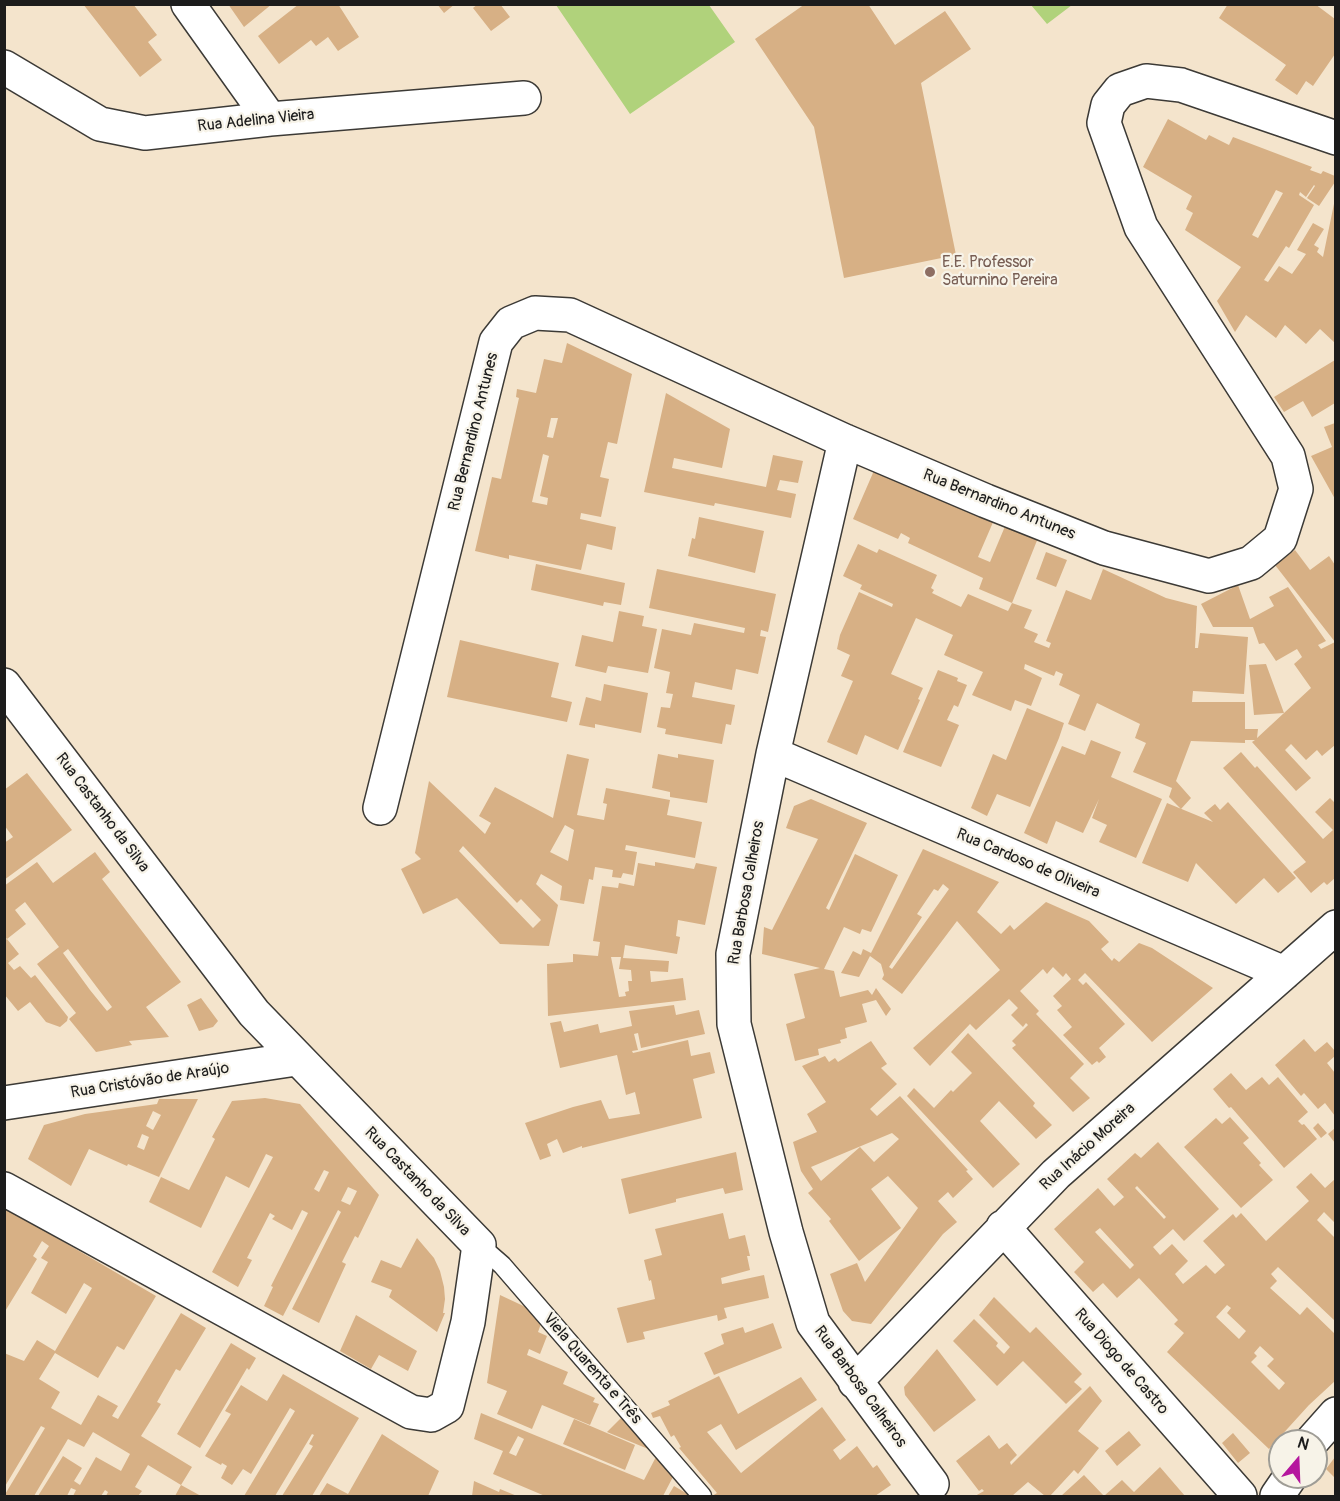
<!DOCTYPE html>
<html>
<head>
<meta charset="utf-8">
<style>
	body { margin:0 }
	#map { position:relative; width:1340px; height:1501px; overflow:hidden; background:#f4e4cc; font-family:Pangolin,sans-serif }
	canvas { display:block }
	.frame { position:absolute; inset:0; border:6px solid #1c1c1c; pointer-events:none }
	.north { position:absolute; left:1268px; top:1429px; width:60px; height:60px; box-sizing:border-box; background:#f7f3e8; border:2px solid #9f9d96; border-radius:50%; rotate:19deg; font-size:16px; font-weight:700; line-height:24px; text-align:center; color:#1c1c1c }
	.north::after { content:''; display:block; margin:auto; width:21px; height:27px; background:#b5179e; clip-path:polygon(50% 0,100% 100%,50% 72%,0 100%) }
</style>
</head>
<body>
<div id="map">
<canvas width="1340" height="1501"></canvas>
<div class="frame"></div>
<div class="north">N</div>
</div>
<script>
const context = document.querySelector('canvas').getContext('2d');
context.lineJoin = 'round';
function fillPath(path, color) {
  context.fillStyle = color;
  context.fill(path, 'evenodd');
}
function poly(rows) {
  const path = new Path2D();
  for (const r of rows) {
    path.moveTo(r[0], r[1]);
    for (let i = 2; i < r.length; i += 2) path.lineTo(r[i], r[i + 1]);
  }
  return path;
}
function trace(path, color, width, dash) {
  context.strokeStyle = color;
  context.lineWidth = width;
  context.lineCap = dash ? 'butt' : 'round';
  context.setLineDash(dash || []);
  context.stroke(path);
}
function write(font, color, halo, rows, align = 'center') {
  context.font = font + ' Pangolin,sans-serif';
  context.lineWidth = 4.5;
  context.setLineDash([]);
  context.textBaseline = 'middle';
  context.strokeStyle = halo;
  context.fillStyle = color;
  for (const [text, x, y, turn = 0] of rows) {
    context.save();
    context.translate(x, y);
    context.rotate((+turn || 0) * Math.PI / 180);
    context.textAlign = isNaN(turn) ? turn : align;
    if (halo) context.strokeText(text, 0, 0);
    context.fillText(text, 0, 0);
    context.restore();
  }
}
fillPath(poly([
	[556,5,709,5,735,42,630,114],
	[1031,5,1072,5,1047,24]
]), '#b0d27b');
fillPath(poly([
	[83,4,133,4,157,35,148,42,162,60,140,77],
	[228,4,272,4,244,27],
	[299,4,338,4,359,37,338,51,328,37,316,46,311,40,279,64,258,36],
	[437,4,455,4,444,13],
	[478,4,500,4,510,17,491,31,473,8],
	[805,4,868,4,895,45,945,11,971,49,921,83,956,255,844,278,814,127,755,39],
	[1228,4,1315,4,1335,19,1335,54,1313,86,1306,81,1297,95,1275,80,1286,65,1219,18],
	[1168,119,1206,140,1209,135,1229,145,1233,137,1312,167,1310,170,1321,174,1323,171,1335,176,1335,182,1319,206,1307,198,1315,186,1314,185,1306,197,1300,192,1299,195,1314,205,1289,248,1286,246,1264,280,1268,282,1279,266,1292,274,1306,254,1297,250,1313,223,1324,229,1314,245,1319,248,1317,252,1323,257,1335,199,1335,343,1320,329,1306,344,1285,325,1276,338,1246,315,1235,332,1217,301,1241,267,1185,230,1193,213,1186,209,1192,196,1143,167],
	[1276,190,1283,193,1258,238,1252,235],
	[567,343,632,374,617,444,608,442,600,477,609,479,601,517,581,513,580,519,616,527,612,550,587,544,581,570,509,555,509,559,475,551,492,477,501,479,519,398,516,397,517,389,536,393,544,359,562,363],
	[551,418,558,418,553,438,547,437],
	[543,454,549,456,540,496,548,498,547,505,532,502],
	[1335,360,1335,403,1312,417,1303,401,1284,412,1274,397],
	[666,393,730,429,722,468,674,458,672,468,766,487,773,455,803,461,798,483,780,480,777,490,796,494,791,518,715,503,714,506,644,492],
	[1335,423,1335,499,1311,456,1332,447,1324,427],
	[879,459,994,520,978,557,990,562,1006,524,1038,538,1012,603,979,589,983,578,908,543,910,538,901,533,898,539,853,519],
	[699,517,764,531,755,573,688,556,692,538,695,539],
	[858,544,877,553,879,549,937,575,931,588,934,590,932,593,961,607,968,594,1008,611,1012,603,1032,610,1024,628,1038,634,1034,642,1049,648,1051,643,1046,641,1066,590,1091,600,1103,569,1166,598,1197,606,1195,648,1198,648,1200,633,1248,637,1244,694,1193,691,1192,702,1245,702,1245,729,1258,729,1257,738,1311,688,1294,664,1302,657,1297,649,1276,661,1264,643,1259,644,1253,627,1213,627,1201,604,1238,585,1250,619,1274,606,1269,597,1288,587,1326,641,1318,645,1321,649,1335,642,1275,565,1295,550,1310,570,1329,556,1335,565,1335,745,1322,756,1317,750,1306,760,1291,744,1285,750,1311,778,1296,791,1252,742,1255,740,1245,740,1245,743,1191,741,1176,781,1191,798,1181,809,1169,797,1172,788,1133,772,1146,743,1135,738,1140,724,1097,703,1085,731,1068,724,1080,695,1059,685,1063,674,1056,671,1054,676,1025,664,1024,669,1042,678,1031,706,1015,700,1011,711,972,695,983,672,944,655,953,635,916,618,891,674,923,688,918,699,920,700,898,750,865,735,857,755,827,742,853,681,841,676,850,655,837,649,840,635,859,592,892,607,893,604,860,589,862,585,843,576],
	[1046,552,1067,560,1056,587,1036,579],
	[536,564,625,583,621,605,604,602,603,606,531,590],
	[657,569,776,594,768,632,761,630,760,636,766,637,758,674,736,669,732,690,695,682,692,697,735,705,731,725,726,724,722,744,665,734,666,729,657,727,661,707,670,708,673,694,666,693,670,672,654,668,662,629,691,635,694,623,744,633,745,628,649,608],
	[619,611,644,616,642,626,657,629,648,673,608,666,606,673,575,666,582,635,613,642],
	[460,640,559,663,551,697,572,702,567,722,447,697],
	[1266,664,1284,713,1254,715,1249,665],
	[938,670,958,678,957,681,967,685,958,707,954,705,947,720,959,725,941,767,903,752],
	[604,684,648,693,641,733,595,724,595,728,579,725,586,697,601,701],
	[1027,708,1064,723,1059,738,1030,807,997,794,987,816,971,808,993,754,1006,760],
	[1091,740,1121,752,1111,777,1162,799,1136,858,1099,842,1107,825,1092,818,1099,799,1083,833,1056,821,1047,844,1024,833,1062,746,1085,755],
	[1241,752,1255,768,1257,766,1323,839,1333,830,1315,812,1330,798,1335,803,1335,878,1327,885,1324,882,1311,893,1293,872,1306,862,1223,768],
	[567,754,589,759,577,815,604,820,607,804,603,803,606,788,670,800,667,815,702,822,695,858,626,845,625,850,637,852,633,875,623,873,621,878,612,877,613,870,595,867,593,880,589,879,584,904,560,900,562,886,541,874,536,884,558,905,549,946,500,944,457,898,423,914,401,869,421,859,415,853,429,781,485,834,491,823,479,816,495,787,553,818],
	[565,825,574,830,568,861,550,852],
	[463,846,517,903,521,899,541,920,533,928,459,851],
	[658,754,678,758,678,754,714,760,707,803,670,797,670,792,652,788],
	[27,773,72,830,4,880,4,843,13,837,4,825,4,790],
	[811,799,867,823,826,908,829,910,855,854,898,875,871,932,862,929,860,934,844,927,824,969,834,971,840,997,868,990,872,995,876,988,891,1009,886,1016,876,1000,862,1004,867,1022,845,1028,847,1038,840,1040,841,1043,818,1049,819,1055,795,1061,786,1024,805,1018,794,974,820,968,762,954,764,927,772,930,818,839,786,828,794,806],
	[1228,802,1296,878,1278,893,1264,878,1236,904,1196,863,1188,882,1142,863,1167,803,1213,822,1204,813,1215,804,1220,810],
	[923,849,999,882,977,912,1001,934,1010,925,1014,930,1046,902,1089,921,1109,942,1101,949,1112,961,1114,958,1119,962,1139,943,1152,948,1213,988,1152,1042,1085,973,1078,980,1083,985,1086,982,1125,1024,1099,1048,1106,1057,1099,1063,1097,1061,1092,1065,1063,1035,1072,1027,1057,1010,1062,1006,1053,996,1071,979,1066,973,1063,977,1053,967,1047,974,1043,969,1020,991,1039,1011,1036,1014,1084,1064,1070,1078,1090,1098,1073,1112,1012,1048,1016,1045,1012,1041,1028,1025,1026,1023,1023,1027,1011,1015,1018,1008,1009,999,976,1030,970,1024,930,1066,913,1048,1000,970,957,921,902,994,882,979,884,975,881,964,870,956,859,977,841,973,853,951,861,955,863,949,871,953],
	[943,884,949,889,892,969,889,967,922,917,917,914,934,889,938,891],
	[95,852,110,872,102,879,181,982,146,1007,169,1037,129,1041,132,1045,96,1052,69,1019,76,1013,37,964,59,947,25,902,15,910,26,924,7,939,4,936,4,886,37,862,53,883],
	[68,949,102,994,112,1007,107,1011,90,990,63,953],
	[655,862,694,869,696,863,717,867,705,925,678,920,676,936,680,937,677,954,625,945,623,958,669,961,668,972,650,971,651,982,683,978,686,1000,548,1016,547,964,573,962,573,954,598,956,600,942,593,941,602,886,618,888,619,883,634,886,638,863,655,866],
	[611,957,621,957,619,969,631,970,632,981,628,981,629,991,625,992,626,996,619,997],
	[7,939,19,954,8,963,14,970,20,966,31,978,35,975,68,1017,67,1021,60,1027,46,1022,30,1002,18,1011,4,994,4,941],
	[201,998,218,1021,213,1027,199,1031,187,1005],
	[674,1005,676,1015,699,1010,705,1034,641,1048,638,1033,634,1034,638,1050,632,1051,633,1053,688,1040,691,1056,710,1052,715,1073,693,1079,702,1118,582,1148,582,1146,563,1153,557,1139,547,1144,551,1156,540,1160,525,1123,573,1107,601,1100,609,1119,640,1114,635,1092,626,1095,617,1055,560,1068,550,1023,561,1021,564,1032,598,1024,600,1033,632,1026,629,1011],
	[968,1033,1035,1103,1033,1106,1052,1125,1036,1139,999,1101,980,1121,1020,1164,993,1188,907,1096,914,1088,934,1108,951,1090,953,1092,972,1073,951,1052],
	[1304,1039,1315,1052,1327,1042,1335,1051,1335,1056,1327,1063,1335,1073,1335,1116,1325,1103,1318,1109,1304,1093,1301,1096,1275,1065],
	[871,1041,887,1064,881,1068,897,1084,870,1109,877,1116,900,1096,968,1170,966,1171,973,1179,953,1198,948,1192,938,1201,957,1222,943,1234,871,1324,852,1321,843,1311,830,1274,857,1263,865,1282,918,1208,888,1176,871,1189,901,1228,859,1261,829,1221,831,1219,808,1193,813,1189,801,1171,793,1142,817,1132,807,1114,826,1102,802,1066,825,1056,829,1062,835,1058,838,1062],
	[892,1133,899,1139,874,1162,860,1147,821,1181,811,1167],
	[1231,1073,1246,1090,1262,1077,1269,1085,1278,1077,1308,1112,1298,1121,1302,1125,1304,1124,1317,1139,1284,1168,1231,1107,1229,1108,1213,1089],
	[265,1098,300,1104,379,1195,358,1238,355,1236,342,1262,346,1264,319,1323,292,1309,341,1212,338,1210,283,1316,264,1306,273,1287,271,1286,308,1213,302,1210,292,1230,272,1219,275,1216,270,1213,247,1258,252,1260,238,1287,212,1272,273,1157,266,1154,249,1188,226,1176,201,1228,149,1202,161,1177,189,1190,215,1139,212,1137,232,1101],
	[324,1170,329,1172,319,1192,314,1189],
	[348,1187,357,1191,350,1205,341,1201],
	[159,1099,198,1099,159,1177,128,1164,127,1166,89,1149,71,1186,28,1159,44,1125,85,1114,157,1104],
	[153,1111,161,1115,153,1130,146,1126],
	[142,1134,149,1137,144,1150,137,1147],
	[1230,1117,1249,1138,1243,1143,1261,1163,1259,1165,1273,1180,1241,1208,1184,1147,1216,1118,1222,1124],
	[1318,1123,1327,1133,1321,1138,1313,1128],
	[1335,1128,1335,1143,1328,1134],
	[1158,1142,1219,1209,1184,1241,1173,1229,1153,1247,1160,1255,1172,1244,1188,1261,1175,1274,1183,1284,1206,1265,1215,1274,1225,1265,1203,1241,1233,1214,1236,1218,1241,1213,1266,1241,1309,1201,1296,1187,1311,1173,1325,1188,1335,1179,1335,1223,1324,1212,1317,1220,1335,1238,1335,1321,1278,1267,1271,1274,1277,1281,1270,1288,1300,1315,1307,1307,1335,1334,1335,1381,1309,1405,1269,1449,1167,1352,1184,1333,1174,1324,1178,1320,1139,1278,1117,1298,1103,1283,1093,1292,1074,1272,1084,1262,1054,1229,1098,1188,1114,1206,1124,1197,1107,1179,1135,1153,1141,1158],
	[1137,1186,1166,1217,1164,1219,1135,1188],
	[1100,1228,1134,1265,1130,1269,1095,1232],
	[1227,1305,1231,1308,1227,1313,1246,1331,1239,1339,1216,1317],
	[1260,1346,1274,1359,1267,1366,1285,1383,1279,1390,1251,1362,1257,1356,1254,1353],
	[736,1152,743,1190,725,1194,723,1188,676,1199,676,1202,629,1214,621,1179],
	[4,1207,156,1296,124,1350,117,1346,98,1378,55,1353,39,1379,60,1392,51,1408,81,1425,98,1395,118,1406,112,1416,118,1419,181,1313,206,1328,180,1371,176,1369,157,1402,161,1404,141,1436,192,1467,181,1485,148,1465,135,1487,142,1491,138,1496,106,1496,108,1492,105,1490,101,1496,73,1496,76,1490,71,1488,67,1496,38,1496,63,1456,82,1468,74,1481,80,1485,96,1457,121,1471,130,1454,93,1432,84,1447,68,1439,34,1496,4,1496,45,1428,41,1426,4,1488,4,1353,24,1361,37,1340,55,1351,92,1288,84,1283,66,1314,31,1293,48,1262,41,1258,49,1246,42,1241,33,1256,37,1259,4,1313],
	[723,1213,729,1239,745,1235,750,1256,747,1256,750,1270,721,1278,722,1284,764,1275,769,1298,724,1308,727,1318,718,1321,717,1315,643,1332,645,1339,627,1343,617,1308,655,1299,651,1280,649,1281,644,1260,662,1255,655,1229],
	[417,1238,434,1258,440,1271,444,1287,445,1299,443,1313,445,1313,437,1332,389,1297,392,1290,371,1282,381,1260,401,1268],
	[500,1295,532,1310,542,1321,538,1332,547,1336,540,1354,529,1349,527,1355,568,1372,563,1384,595,1398,593,1402,599,1404,590,1425,542,1405,532,1429,497,1414,507,1391,487,1383],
	[994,1297,1030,1333,1036,1327,1082,1374,1074,1382,1082,1389,1066,1404,1023,1361,997,1386,953,1341,974,1319,998,1343,996,1346,1004,1354,1010,1347,979,1315],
	[356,1315,417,1351,408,1371,379,1355,371,1369,340,1351],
	[773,1323,782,1348,714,1375,704,1353,724,1344,721,1334,743,1327,745,1333],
	[231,1343,256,1358,249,1370,247,1368,200,1448,177,1434],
	[937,1349,976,1400,934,1432,905,1395,904,1387],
	[283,1374,359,1418,312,1496,282,1496,313,1446,309,1444,314,1435,312,1434,275,1496,244,1496,295,1411,290,1408,251,1474,243,1469,232,1485,221,1478,227,1466,222,1463,221,1465,205,1456,231,1414,225,1411,241,1385,267,1401],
	[719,1376,738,1414,801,1377,817,1400,736,1450,721,1424,707,1432,741,1473,822,1407,846,1440,833,1450,840,1460,857,1446,873,1468,877,1465,891,1485,875,1496,712,1496,717,1493,679,1448,681,1447,674,1435,671,1437,660,1416,653,1418,651,1413,670,1405,668,1401],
	[1090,1386,1102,1401,1078,1431,1099,1448,1078,1474,1074,1470,1050,1496,1045,1496,1028,1482,1012,1496,975,1496,984,1491,982,1489,979,1491,956,1461,989,1435,999,1449,1007,1443,1017,1455,1010,1462,1011,1465],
	[481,1413,644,1480,658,1453,607,1432,625,1414,658,1453,675,1473,663,1496,545,1496,493,1474,503,1451,474,1439],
	[518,1436,524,1439,516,1456,509,1453],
	[574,1419,635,1445,625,1470,563,1444],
	[1129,1431,1141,1445,1117,1466,1105,1451],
	[1233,1433,1250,1453,1238,1463,1222,1443],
	[382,1434,439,1471,428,1496,319,1496,327,1483,348,1494],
	[1335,1457,1335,1478,1326,1469],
	[1160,1467,1185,1496,1061,1496,1084,1475,1104,1496,1122,1480,1134,1492],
	[474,1481,499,1492,500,1489,517,1496,472,1496],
	[181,1485,201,1496,175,1496],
	[674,1486,691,1496,668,1496]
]), '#d7b085');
const lane = poly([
	[479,1245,502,1265,702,1496]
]);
const street = poly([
	[188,4,270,119],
	[4,67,100,124,145,133,270,119,524,98],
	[845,441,773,754,733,954,734,1024,786,1232,813,1323,932,1484],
	[4,685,254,1013,479,1245,468,1322,447,1406,431,1415,411,1412,4,1189],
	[773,754,1284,973],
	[380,808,496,342,511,323,535,313,570,315,845,441,986,501,1104,548,1209,576,1251,563,1280,539,1296,489,1288,456,1141,227,1104,123,1108,105,1120,90,1146,81,1181,85,1336,138],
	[4,1103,296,1059],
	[1003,1227,1240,1496],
	[855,1382,1056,1174,1336,927],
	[1312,1441,1336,1414],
	[1277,1496,1290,1477]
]);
trace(lane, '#3c3a36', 21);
trace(street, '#3c3a36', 36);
trace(lane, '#fff', 18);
trace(street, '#fff', 33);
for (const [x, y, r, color] of [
	[930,272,6,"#8d6e63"]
]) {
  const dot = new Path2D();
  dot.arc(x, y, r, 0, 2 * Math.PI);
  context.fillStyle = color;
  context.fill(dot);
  trace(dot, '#f7f3e8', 2);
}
write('16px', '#1c1c1c', '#f7f3e8', [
	["Rua Adelina Vieira",256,121,-6],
	["Rua Bernardino Antunes",474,432,-76],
	["Rua Bernardino Antunes",999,505,22],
	["Rua Castanho da Silva",102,813,53],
	["Rua Cardoso de Oliveira",1028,864,23],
	["Rua Barbosa Calheiros",747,893,-80],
	["Rua Cristóvão de Araújo",150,1081,-9],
	["Rua Inácio Moreira",1088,1147,-42],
	["Rua Castanho da Silva",417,1182,46],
	["Rua Diogo de Castro",1121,1362,49],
	["Viela Quarenta e Três",592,1369,49],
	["Rua Barbosa Calheiros",860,1387,54]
]);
write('16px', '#785e54', '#f7f3e8', [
	["E.E. Professor",942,263],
	["Saturnino Pereira",942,281]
], 'left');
</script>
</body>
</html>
